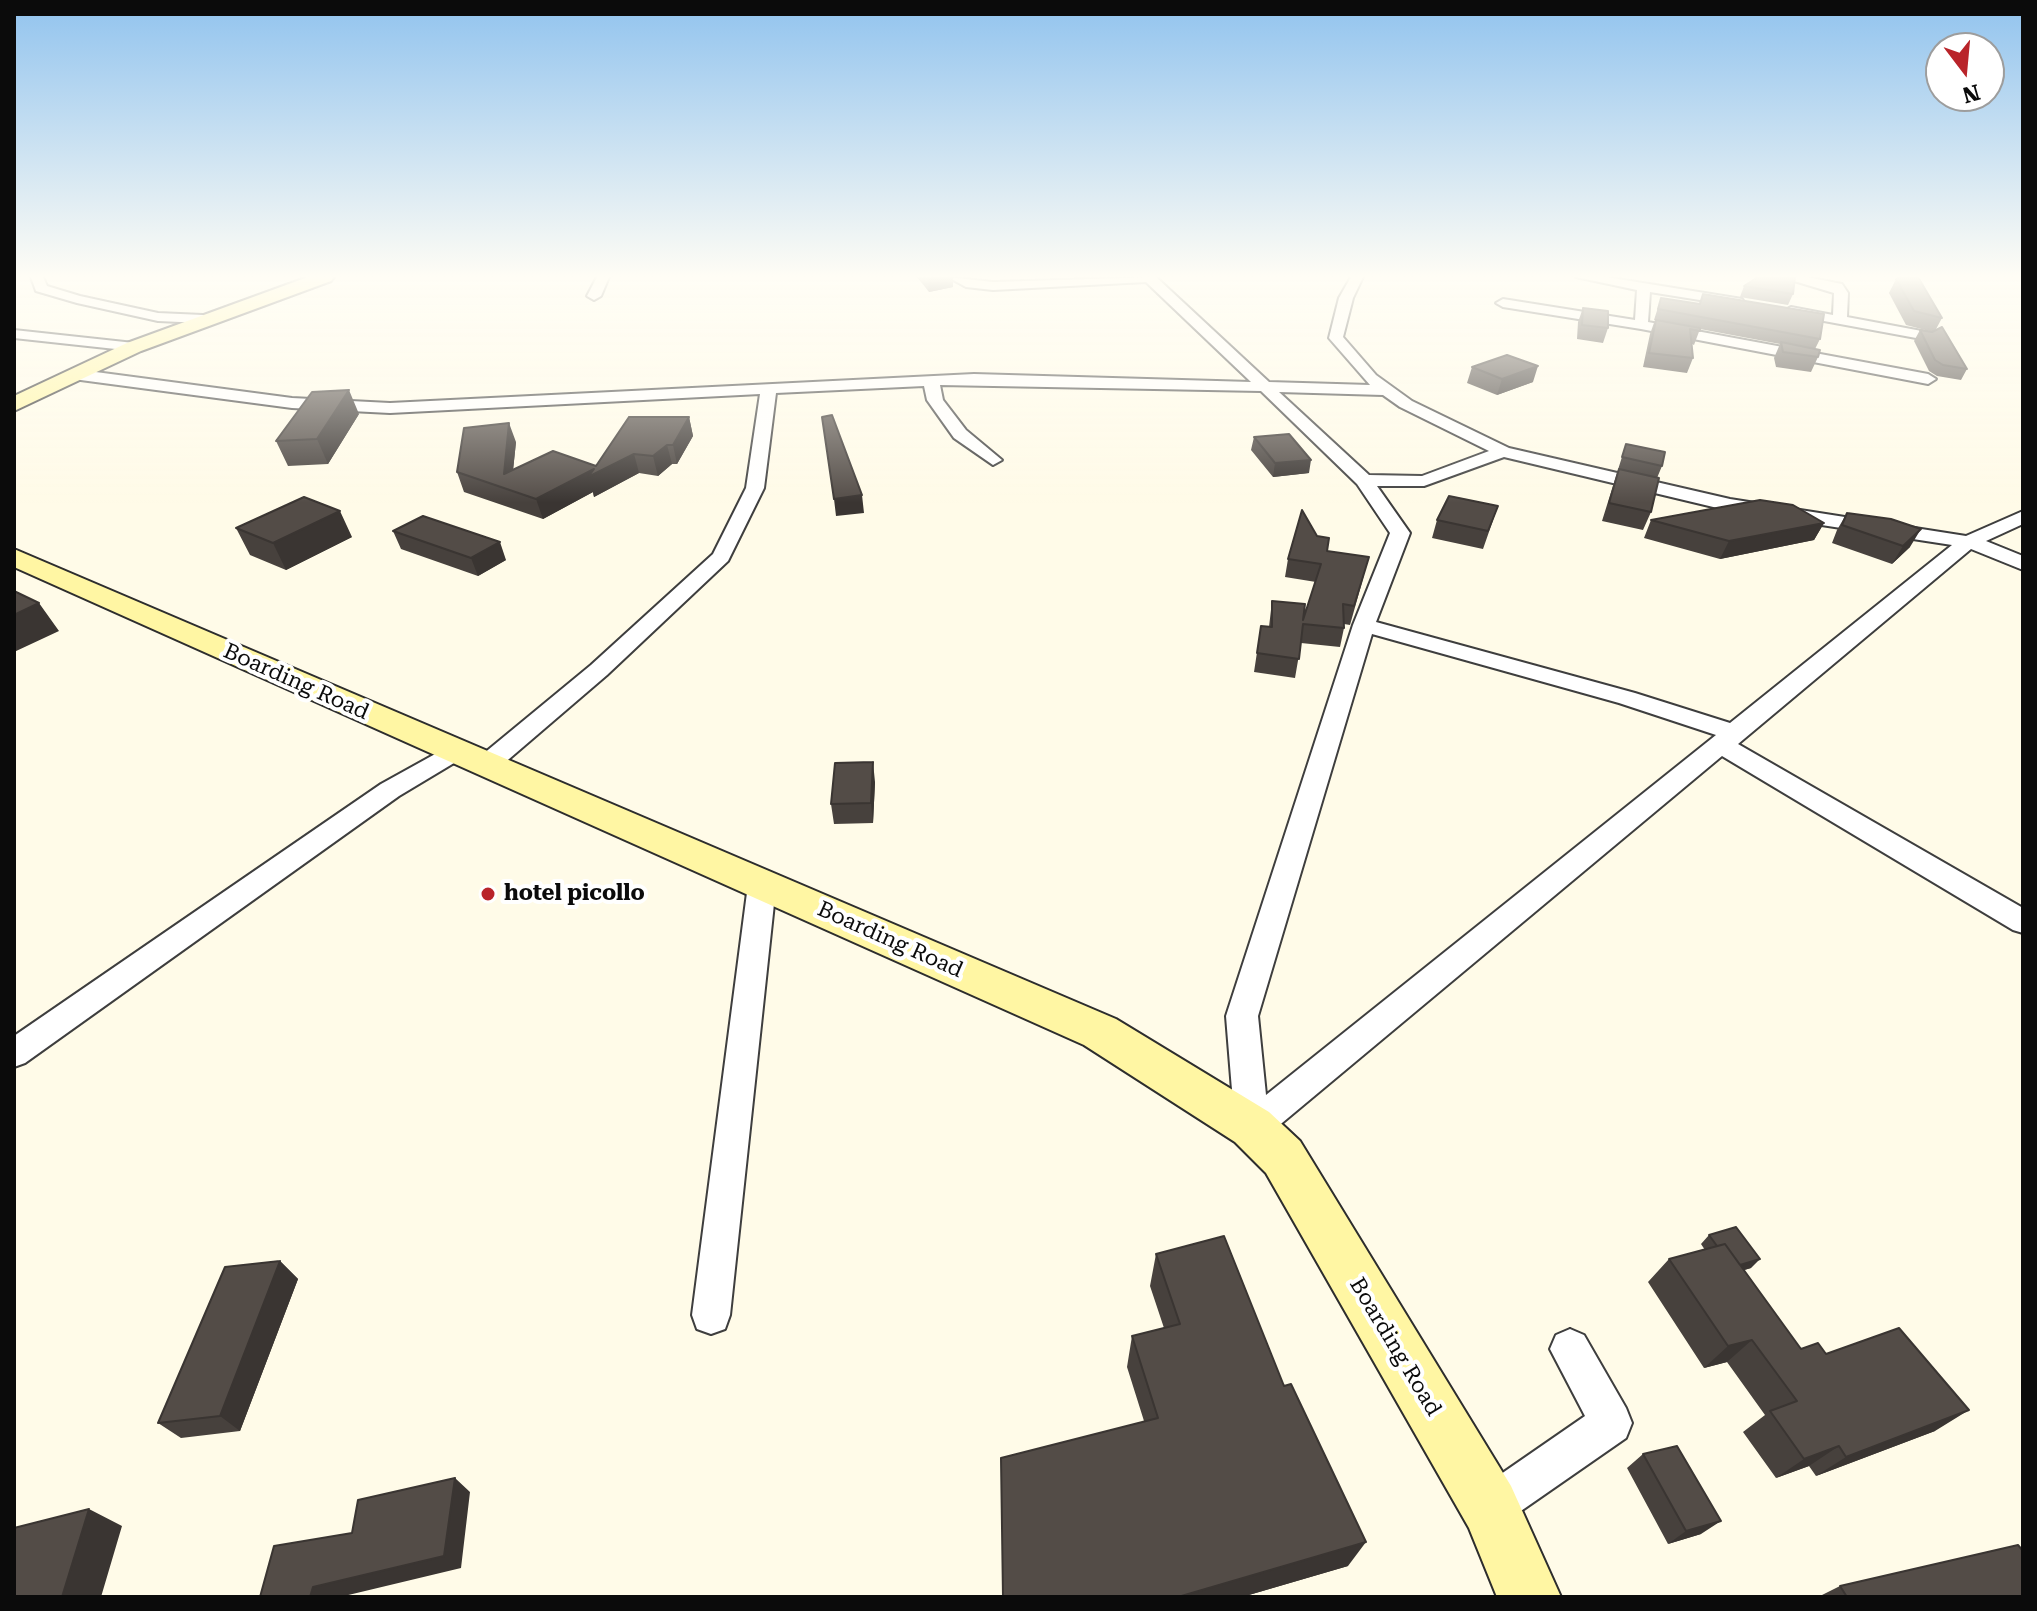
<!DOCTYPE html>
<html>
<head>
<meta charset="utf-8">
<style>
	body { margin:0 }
	#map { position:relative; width:2037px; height:1611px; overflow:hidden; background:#fffbe8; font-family:"Roboto Serif",serif }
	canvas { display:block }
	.frame { position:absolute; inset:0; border:16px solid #0b0b0b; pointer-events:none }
	.north { position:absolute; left:1925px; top:32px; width:80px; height:80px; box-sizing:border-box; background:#fff; border:2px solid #9d9d9d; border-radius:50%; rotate:164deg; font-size:22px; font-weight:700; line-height:32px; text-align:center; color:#0b0b0b }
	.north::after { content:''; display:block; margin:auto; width:28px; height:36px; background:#b9242a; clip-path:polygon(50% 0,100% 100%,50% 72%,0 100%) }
</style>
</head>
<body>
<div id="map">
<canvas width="2037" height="1611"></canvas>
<div class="frame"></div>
<div class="north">N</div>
</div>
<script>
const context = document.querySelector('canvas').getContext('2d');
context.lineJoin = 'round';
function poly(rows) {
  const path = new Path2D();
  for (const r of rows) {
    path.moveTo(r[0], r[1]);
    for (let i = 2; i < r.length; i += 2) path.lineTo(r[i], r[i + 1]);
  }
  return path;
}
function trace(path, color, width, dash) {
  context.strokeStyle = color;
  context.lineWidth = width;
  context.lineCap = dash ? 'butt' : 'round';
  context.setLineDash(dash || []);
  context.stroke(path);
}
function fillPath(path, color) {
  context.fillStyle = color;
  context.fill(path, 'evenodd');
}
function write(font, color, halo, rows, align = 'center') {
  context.font = font + ' "Roboto Serif",serif';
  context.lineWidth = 8;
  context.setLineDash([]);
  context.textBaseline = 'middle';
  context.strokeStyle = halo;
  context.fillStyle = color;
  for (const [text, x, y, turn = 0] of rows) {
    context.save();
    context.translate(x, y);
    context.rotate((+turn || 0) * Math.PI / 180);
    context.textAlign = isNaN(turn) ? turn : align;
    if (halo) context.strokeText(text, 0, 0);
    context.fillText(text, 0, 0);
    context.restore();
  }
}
const street = poly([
	[31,277,43,277,47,286,80,296,158,313,203,315,210,319,203,323,158,321,77,303,36,291,31,277],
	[597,277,609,277,601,296,594,300,587,296,597,277],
	[948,277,993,282,1156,277,1269,382,1370,385,1329,338,1339,298,1351,277,1363,277,1353,298,1343,337,1376,375,1412,401,1509,448,1730,499,1966,536,2023,511,2023,524,1986,541,2023,556,2023,570,1971,549,1738,744,2023,908,2023,933,2013,930,1722,756,1264,1138,1252,1142,1240,1138,1235,1127,1226,1016,1353,625,1390,533,1357,484,1261,391,940,385,943,400,966,430,1002,460,993,465,954,438,927,400,924,386,776,393,764,488,728,561,607,675,495,771,486,773,477,771,474,765,477,759,591,665,713,554,746,488,760,394,390,413,292,408,73,379,65,374,73,369,292,398,390,403,974,374,1251,382,1146,282,993,290,966,287,948,277],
	[1279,392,1383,395,1400,407,1489,451,1422,476,1369,475,1279,392],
	[1504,457,1730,511,1952,545,1730,723,1635,693,1376,622,1410,533,1377,486,1424,486,1504,457],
	[1372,634,1619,703,1716,735,1266,1095,1258,1016,1372,634],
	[1576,277,1606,277,1742,299,1744,302,1737,306,1650,292,1648,322,1928,374,1936,379,1928,384,1641,329,1503,307,1496,303,1503,299,1635,320,1637,290,1576,277],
	[1781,277,1807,277,1842,284,1848,293,1847,317,1927,332,1934,336,1927,340,1786,314,1784,311,1791,307,1833,315,1834,293,1781,277],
	[14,330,134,343,141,347,134,351,14,338,14,330],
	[455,743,464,745,467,751,464,757,399,796,25,1063,14,1067,14,1036,381,784,455,743],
	[762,875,772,878,776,885,730,1315,725,1329,711,1334,697,1329,692,1315,748,885,752,878,762,875],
	[1570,1329,1584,1335,1626,1408,1632,1423,1626,1438,1505,1522,1490,1529,1475,1522,1468,1507,1475,1492,1585,1416,1550,1349,1556,1335,1570,1329]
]);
const secondary = poly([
	[308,277,334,277,331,281,141,351,14,411,14,396,127,343,308,277],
	[14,549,1116,1019,1269,1112,1300,1141,1511,1486,1561,1597,1497,1597,1469,1528,1266,1173,1235,1142,1084,1045,14,567,14,549]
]);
trace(street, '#3e3e3e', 4);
trace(secondary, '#2d2d2d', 4);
fillPath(street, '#fff');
fillPath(secondary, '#fff6a3');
fillPath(poly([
	[917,277,953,277,953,287,929,292],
	[1896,279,1942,318,1935,331,1967,369,1961,380,1937,376,1929,371,1914,341,1920,330,1933,332,1906,325,1889,293],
	[1744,286,1793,294,1788,305,1740,297],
	[1703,294,1820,339,1815,349,1818,357,1811,372,1776,367,1774,358,1780,344,1700,329,1694,345,1692,344,1693,358,1687,373,1643,367,1650,334,1655,320,1654,320,1661,298,1699,304],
	[1583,308,1608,328,1603,343,1577,339,1578,322],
	[1472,367,1533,382,1497,395,1467,383],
	[359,414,328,464,288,466,276,441],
	[689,417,693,436,677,464,672,464,658,476,639,473,594,497,593,492,543,519,464,492,457,472,516,442,513,470,596,466],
	[1254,437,1309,473,1273,477,1251,450],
	[1626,444,1662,466,1657,478,1651,512,1643,530,1602,521],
	[1498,506,1483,549,1432,538,1437,520],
	[1847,513,1910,547,1892,564,1832,543,1837,530],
	[1651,520,1824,523,1814,540,1720,559,1644,538],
	[236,528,352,537,286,570,250,555],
	[393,531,506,560,478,576,401,549],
	[1327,551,1364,575,1350,625,1344,624,1344,628,1340,647,1301,643,1295,678,1254,672,1261,626,1269,627,1272,601,1303,620,1316,582,1285,577,1288,559],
	[875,782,873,823,834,824,831,804],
	[1709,1235,1751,1268,1744,1270,1801,1349,1826,1354,1935,1431,1816,1476,1809,1466,1776,1478,1743,1432,1765,1415,1727,1362,1704,1368,1648,1282,1669,1259,1705,1250,1701,1244],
	[1156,1254,1348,1566,1242,1597,1003,1597,1144,1421,1127,1367,1132,1336,1164,1328,1150,1286],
	[280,1261,298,1279,240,1431,181,1438,158,1423],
	[1643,1454,1701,1534,1668,1544,1627,1468],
	[1840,1586,2023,1597,1818,1597]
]), '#47413d');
fillPath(poly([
	[934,277,953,277,953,287,929,292,928,278],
	[1538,366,1533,382,1497,395,1502,379],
	[349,390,359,414,328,464,317,439],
	[689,417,693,436,677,464,673,445],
	[509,423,516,442,511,490,504,474],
	[667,445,672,464,658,476,653,456],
	[634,454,639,473,594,497,593,492,543,519,536,499,594,469],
	[1311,460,1309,473,1273,477,1275,463],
	[862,495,864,513,836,516,834,499],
	[340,511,352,537,286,570,273,543],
	[1824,523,1814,540,1720,559,1729,541],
	[1921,529,1910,547,1892,564,1903,546],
	[500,542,506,560,478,576,471,558],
	[39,603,59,631,14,652,14,615],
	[873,762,875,782,873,823,871,803],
	[1760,1259,1751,1268,1724,1276,1733,1267],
	[280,1261,298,1279,240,1431,220,1416],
	[1752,1340,1727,1362,1704,1368,1728,1346],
	[1969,1410,1935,1431,1816,1476,1846,1457],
	[1839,1446,1809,1466,1776,1478,1804,1459],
	[455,1478,470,1492,461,1568,340,1597,310,1597,313,1587],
	[89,1509,122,1526,101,1597,62,1597],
	[1721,1521,1701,1534,1668,1544,1686,1531],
	[1366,1542,1348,1566,1242,1597,1178,1597]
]), '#3a3532');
const building = poly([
	[1758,277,1795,277,1793,294,1744,286,1758,277],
	[1899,277,1918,277,1942,318,1914,311,1896,279,1899,277],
	[1703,294,1824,314,1820,339,1658,309,1661,298,1700,304,1703,294],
	[1583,308,1608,311,1608,328,1582,325,1583,308],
	[1656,320,1700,328,1700,331,1690,329,1693,358,1649,353,1656,320],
	[1942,327,1967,369,1943,365,1935,360,1920,330,1932,332,1942,327],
	[1781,342,1820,350,1818,357,1783,352,1781,342],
	[1507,355,1538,366,1502,379,1472,367,1507,355],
	[349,390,317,439,276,441,312,392,349,390],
	[832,415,862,495,834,499,822,417,832,415],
	[629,417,689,417,673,445,667,445,653,456,634,454,588,477,594,469,536,499,457,472,464,428,509,423,504,474,553,451,596,466,629,417],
	[1289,434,1311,460,1275,463,1254,437,1289,434],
	[1626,444,1665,452,1662,466,1622,457,1626,444],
	[1619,469,1659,478,1651,512,1609,503,1619,469],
	[1449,496,1498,506,1488,531,1437,520,1449,496],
	[304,497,340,511,273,543,236,528,304,497],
	[1760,500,1793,505,1824,523,1729,541,1651,520,1760,500],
	[1302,510,1317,536,1329,538,1327,551,1369,557,1354,606,1343,604,1344,628,1303,624,1299,659,1257,653,1261,626,1272,627,1272,601,1305,604,1303,620,1321,564,1288,559,1302,510],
	[1847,513,1891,519,1921,529,1903,546,1842,525,1847,513],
	[423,516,500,542,471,558,393,531,423,516],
	[14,591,39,603,14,615,14,591],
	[873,762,871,803,831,804,835,763,873,762],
	[1736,1227,1760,1259,1740,1265,1725,1244,1717,1246,1709,1235,1736,1227],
	[1224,1236,1284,1386,1291,1384,1366,1542,1178,1597,1003,1597,1001,1458,1158,1418,1132,1336,1180,1324,1156,1254,1224,1236],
	[1725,1244,1801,1349,1818,1343,1826,1354,1899,1328,1969,1410,1846,1457,1839,1446,1804,1459,1770,1411,1797,1401,1752,1340,1728,1346,1669,1259,1725,1244],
	[280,1261,220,1416,158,1423,225,1267,280,1261],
	[1677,1446,1721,1521,1686,1531,1643,1454,1677,1446],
	[455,1478,444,1556,313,1587,310,1597,260,1597,274,1546,352,1533,358,1500,455,1478],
	[89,1509,62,1597,14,1597,14,1528,89,1509],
	[2018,1545,2023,1551,2023,1597,1847,1597,1840,1586,2018,1545]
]);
fillPath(building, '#534c47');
trace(building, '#3a3532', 2);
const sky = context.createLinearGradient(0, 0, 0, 503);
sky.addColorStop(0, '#91c3ee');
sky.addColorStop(0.55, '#fffdf5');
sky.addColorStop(1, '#fffdf500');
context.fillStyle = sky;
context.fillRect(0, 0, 2037, 503);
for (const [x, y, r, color] of [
	[488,894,8,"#b9242a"]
]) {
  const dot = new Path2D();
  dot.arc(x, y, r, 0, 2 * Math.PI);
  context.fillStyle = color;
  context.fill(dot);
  trace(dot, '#fff', 3);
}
write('22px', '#0b0b0b', '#fff', [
	["Boarding Road",296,682,24],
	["Boarding Road",890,940,24],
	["Boarding Road",1395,1347,59]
]);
write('bold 22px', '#0b0b0b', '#fff', [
	["hotel picollo",504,894]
], 'left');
</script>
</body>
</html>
